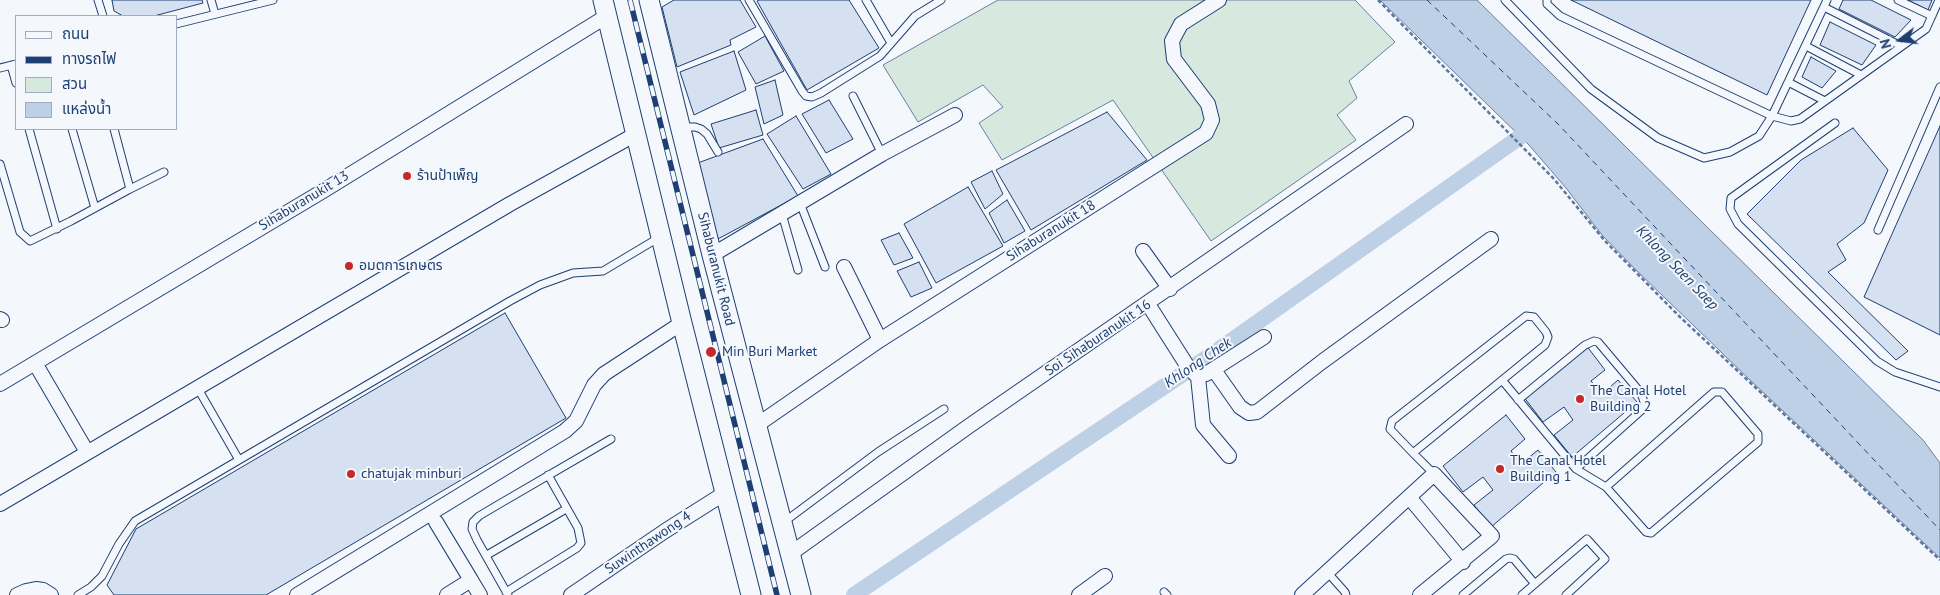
<!DOCTYPE html>
<html>
<head>
<meta charset="utf-8">
<style>
	body { margin:0 }
	#map { position:relative; width:1940px; height:595px; overflow:hidden; background:#f4f7fb; font-family:"PT Sans","Noto Sans Thai",sans-serif }
	canvas { display:block }
	.legend { position:absolute; left:15px; top:15px; width:162px; height:115px; box-sizing:border-box; background:#f4f7fb; border:1px solid #9eadc5; margin:0; padding:6px 9px; list-style:none; font-size:15px; color:#1d3f73 }
	.legend li { display:flex; align-items:center; gap:10px; height:25px }
	.legend b { width:25px; border:1px solid #9eadc5 }
	.north { position:absolute; left:1875px; top:15px; width:50px; height:50px; -webkit-text-stroke:4px #f4f7fb; paint-order:stroke; rotate:255deg; font-size:14px; font-weight:700; line-height:20px; text-align:center; color:#1d3f73 }
	.north::after { content:''; display:block; margin:auto; width:18px; height:22px; background:#1d3f73; clip-path:polygon(50% 0,100% 100%,50% 72%,0 100%) }
</style>
</head>
<body>
<div id="map">
<canvas width="1940" height="595"></canvas>
<ul class="legend">
<li><b style="height:6px;background:#f4f7fb"></b>ถนน</li>
<li><b style="height:6px;background:#1d3f73"></b>ทางรถไฟ</li>
<li><b style="height:14px;background:#d7e8df"></b>สวน</li>
<li><b style="height:14px;background:#bed0e5"></b>แหล่งน้ำ</li>
</ul>
<div class="north">N</div>
</div>
<script>
const context = document.querySelector('canvas').getContext('2d');
context.lineJoin = 'round';
function fillPath(path, color) {
  context.fillStyle = color;
  context.fill(path, 'evenodd');
}
function poly(rows) {
  const path = new Path2D();
  for (const r of rows) {
    path.moveTo(r[0], r[1]);
    for (let i = 2; i < r.length; i += 2) path.lineTo(r[i], r[i + 1]);
  }
  return path;
}
function trace(path, color, width, dash) {
  context.strokeStyle = color;
  context.lineWidth = width;
  context.lineCap = dash ? 'butt' : 'round';
  context.setLineDash(dash || []);
  context.stroke(path);
}
function write(font, color, halo, rows, align = 'center') {
  context.font = font + ' "PT Sans","Noto Sans Thai",sans-serif';
  context.lineWidth = 4;
  context.setLineDash([]);
  context.textBaseline = 'middle';
  context.strokeStyle = halo;
  context.fillStyle = color;
  for (const [text, x, y, turn = 0] of rows) {
    context.save();
    context.translate(x, y);
    context.rotate((+turn || 0) * Math.PI / 180);
    context.textAlign = isNaN(turn) ? turn : align;
    if (halo) context.strokeText(text, 0, 0);
    context.fillText(text, 0, 0);
    context.restore();
  }
}
const green = poly([
	[998,0,1355,0,1395,42,1349,81,1357,98,1337,115,1356,140,1211,241,1113,100,1002,160,979,123,1003,107,983,85,918,122,883,65,998,0]
]);
fillPath(green, '#d7e8df');
trace(green, '#687fa3', 1);
const water = poly([
	[1380,0,1477,0,1923,440,1940,463,1940,558,1750,380,1637,271,1602,235,1566,188,1529,145,1380,0]
]);
fillPath(water, '#bed0e5');
trace(water, '#687fa3', 1);
trace(poly([
	[854,595,1211,355,1537,125]
]), '#bed0e5', 16);
trace(poly([
	[1427,0,1558,124,1940,530]
]), '#1d3f73', 1, [6, 5]);
const building = poly([
	[112,0,202,0,203,3,154,16,123,16,114,11,112,0],
	[674,0,740,0,756,27,730,40,731,45,677,67,662,7,674,0],
	[759,0,849,0,879,48,807,90,757,1,759,0],
	[1571,0,1811,0,1767,95,1571,0],
	[1843,0,1871,0,1911,20,1895,37,1839,9,1843,0],
	[1908,0,1932,0,1928,10,1908,0],
	[1830,22,1876,45,1862,65,1820,45,1830,22],
	[765,36,784,71,756,84,738,52,765,36],
	[734,51,746,90,694,115,680,72,734,51],
	[1811,57,1836,71,1822,88,1802,77,1811,57],
	[775,80,783,115,764,124,755,87,775,80],
	[829,100,853,139,826,153,802,114,829,100],
	[756,110,763,135,719,148,711,124,756,110],
	[1107,112,1147,160,1031,230,996,170,1107,112],
	[796,116,831,174,803,189,767,134,796,116],
	[1940,126,1940,335,1864,297,1940,126],
	[1853,128,1888,170,1864,223,1837,244,1846,260,1828,272,1908,351,1896,360,1747,214,1801,160,1853,128],
	[763,139,798,196,716,240,695,164,763,139],
	[992,171,1003,194,985,209,971,182,992,171],
	[968,187,1003,246,936,283,904,224,968,187],
	[1007,200,1025,231,1004,243,989,213,1007,200],
	[899,233,913,258,894,265,881,240,899,233],
	[919,262,932,288,911,297,897,271,919,262],
	[505,313,566,418,266,595,114,595,107,585,136,529,505,313],
	[1586,345,1605,370,1591,381,1602,394,1618,380,1637,402,1572,457,1554,435,1573,420,1564,407,1543,422,1523,396,1586,345],
	[1506,415,1525,439,1511,451,1521,464,1538,450,1556,472,1491,527,1474,505,1493,490,1483,477,1463,492,1443,466,1506,415]
]);
fillPath(building, '#d5e0f0');
trace(building, '#1d3f73', 1);
const service = poly([
	[98,0,103,16],
	[211,0,215,14],
	[749,0,802,91,806,96,812,97,821,93,880,56,915,16,941,0],
	[866,0,891,43],
	[1505,0,1591,89,1658,138,1704,158,1730,152,1759,136,1772,116,1827,0],
	[1547,0,1547,4,1560,16,1772,116,1791,121,1800,119,1926,29,1939,0],
	[1898,0,1932,16],
	[1824,7,1901,46],
	[176,24,273,0],
	[1806,46,1861,75],
	[11,65,16,83],
	[0,68,16,64],
	[1788,82,1825,101],
	[853,96,882,154],
	[1835,123,1731,198,1730,209,1738,224,1877,361,1895,372,1940,387],
	[681,127,695,127,701,129,707,134,718,152],
	[29,129,57,229],
	[72,129,95,208],
	[0,164,20,232,30,241,71,221,130,189,114,129],
	[130,189,164,172],
	[800,203,825,267],
	[782,214,798,270],
	[1878,230,1940,87],
	[1502,380,1576,469,1606,487,1646,532,1651,533,1758,442,1758,434,1722,392,1714,392,1606,487],
	[197,387,239,460],
	[1518,400,1585,345,1594,341,1598,342,1641,393,1644,402,1643,409,1576,469],
	[1413,453,1545,345,1548,337,1546,332,1534,317,1526,316,1392,421,1390,429,1413,453,1434,474],
	[784,522,878,452,944,409],
	[487,555,566,509],
	[1328,573,1345,592,1346,595],
	[506,592,577,548,581,543,578,528,548,475],
	[1164,592,1167,595],
	[78,595,91,587,102,576,119,544,135,521,510,301,540,285,573,273,603,271,660,237],
	[508,595,477,540,472,529,473,522,479,516,501,503,611,439],
	[1463,595,1506,559,1510,558,1514,559,1535,584],
	[1522,595,1587,539,1605,559,1566,595]
]);
const minor = poly([
	[1143,251,1170,289],
	[712,255,882,154,955,115],
	[844,267,880,340],
	[1148,304,1188,367,1198,377,1203,425,1229,456],
	[0,319,2,320],
	[35,363,87,452],
	[1214,370,1240,407,1249,413,1257,412,1323,361,1491,239],
	[1206,374,1264,337],
	[0,384,323,191,607,16],
	[757,425,880,340,1206,133,1212,120,1208,104,1174,59,1172,41,1181,24,1219,0],
	[1409,497,1463,562],
	[0,504,510,204,636,134],
	[436,522,471,580],
	[790,554,969,426,1406,124],
	[17,595,26,591,36,589,43,590,51,595],
	[297,595,565,431,576,421,594,385,604,374,682,323],
	[447,595,471,580,480,595],
	[571,595,665,531,725,493],
	[1079,595,1105,576],
	[1302,595,1434,474,1492,536,1420,595]
]);
const secondary = poly([
	[603,0,682,323,751,595],
	[649,0,712,255,801,595]
]);
trace(service, '#1d3f73', 9);
trace(minor, '#1d3f73', 16);
trace(secondary, '#1d3f73', 21);
trace(poly([
	[1378,0,1554,179,1605,241,1680,317,1940,560]
]), '#5e769c', 2.5, [4, 2.5]);
trace(service, '#f4f7fb', 7);
trace(minor, '#f4f7fb', 14);
trace(secondary, '#f4f7fb', 19);
const rail = poly([
	[630,0,777,595]
]);
trace(rail, '#1d3f73', 5.5);
trace(rail, '#f4f7fb', 4, [11]);
for (const [x, y, r, color] of [
	[407,176,5,"#c62828"],
	[349,266,5,"#c62828"],
	[711,352,6,"#c62828"],
	[1580,399,5,"#c62828"],
	[1500,469,5,"#c62828"],
	[351,474,5,"#c62828"]
]) {
  const dot = new Path2D();
  dot.arc(x, y, r, 0, 2 * Math.PI);
  context.fillStyle = color;
  context.fill(dot);
  trace(dot, '#f4f7fb', 2);
}
write('14px', '#1d3f73', '#f4f7fb', [
	["ร้านป้าเพ็ญ",417,176],
	["อมตการเกษตร",359,266],
	["Min Buri Market",722,352],
	["The Canal Hotel",1590,391],
	["Building 2",1590,407],
	["The Canal Hotel",1510,461],
	["Building 1",1510,477],
	["chatujak minburi",361,474]
], 'left');
write('14px', '#1d3f73', '#f4f7fb', [
	["Sihaburanukit 13",304,201,-31],
	["Sihaburanukit 18",1051,231,-32],
	["Sihaburanukit Road",716,269,76],
	["Soi Sihaburanukit 16",1098,338,-34],
	["Suwinthawong 4",648,543,-34]
]);
write('italic 15px', '#1d3f73', '#f4f7fb', [
	["Khlong Saen Saep",1677,268,46],
	["Khlong Chek",1198,363,-34]
]);
</script>
</body>
</html>
